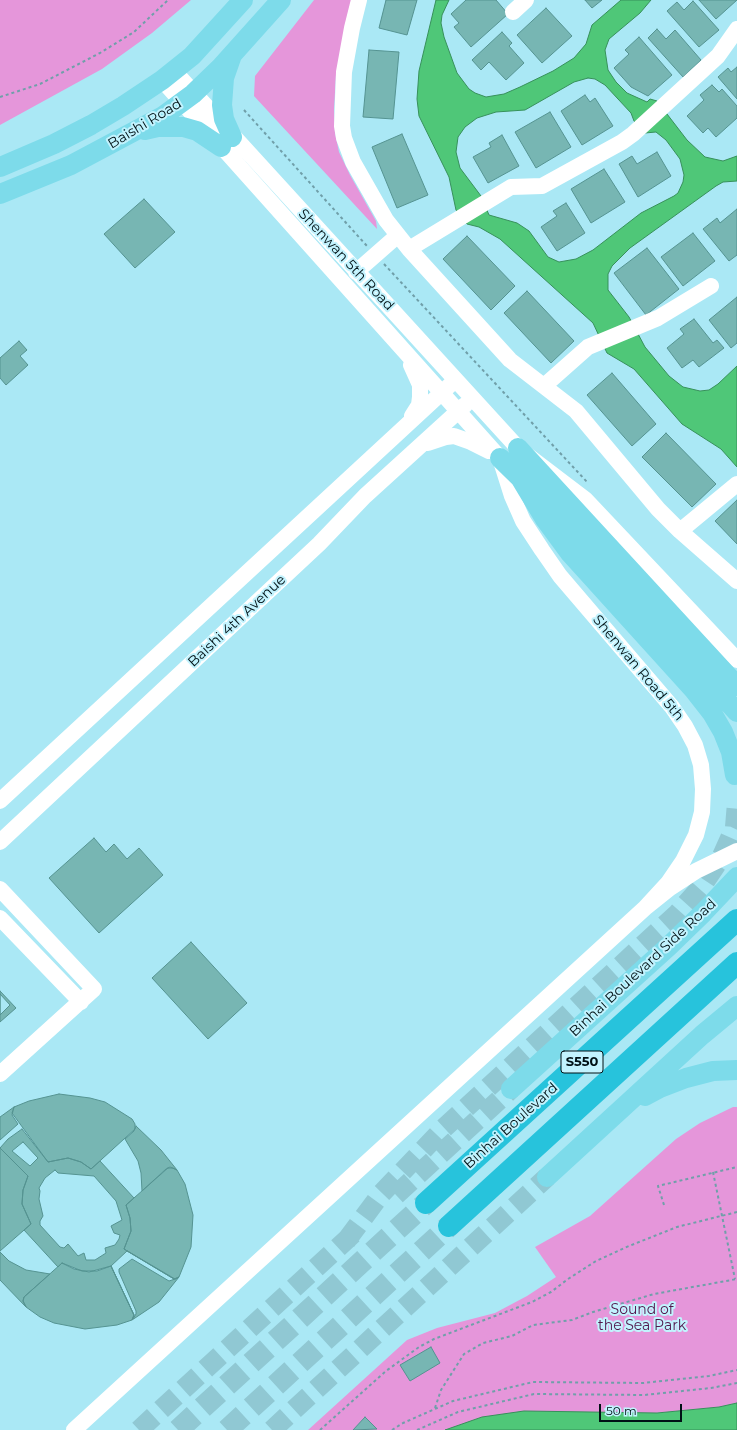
<!DOCTYPE html>
<html>
<head>
<meta charset="utf-8">
<style>
	body { margin:0 }
	#map { position:relative; width:737px; height:1430px; overflow:hidden; background:#aae8f5; font-family:Montserrat,sans-serif }
	canvas { display:block }
	.scale { position:absolute; left:599px; top:1404px; width:83px; height:18px; box-sizing:border-box; border:2px solid #001115; border-top:0; padding-left:5px; font-size:12px; line-height:14px; white-space:nowrap; color:#001115; -webkit-text-stroke:3px #c2f3fe; paint-order:stroke }
</style>
</head>
<body>
<div id="map">
<canvas width="737" height="1430"></canvas>
<div class="scale">50 m</div>
</div>
<script>
const context = document.querySelector('canvas').getContext('2d');
context.lineJoin = 'round';
function fillPath(path, color) {
  context.fillStyle = color;
  context.fill(path, 'evenodd');
}
function poly(rows) {
  const path = new Path2D();
  for (const r of rows) {
    path.moveTo(r[0], r[1]);
    for (let i = 2; i < r.length; i += 2) path.lineTo(r[i], r[i + 1]);
  }
  return path;
}
function trace(path, color, width, dash) {
  context.strokeStyle = color;
  context.lineWidth = width;
  context.lineCap = dash ? 'butt' : 'round';
  context.setLineDash(dash || []);
  context.stroke(path);
}
function write(font, color, halo, rows, align = 'center') {
  context.font = font + ' Montserrat,sans-serif';
  context.lineWidth = 4;
  context.setLineDash([]);
  context.textBaseline = 'middle';
  context.strokeStyle = halo;
  context.fillStyle = color;
  for (const [text, x, y, turn = 0] of rows) {
    context.save();
    context.translate(x, y);
    context.rotate((+turn || 0) * Math.PI / 180);
    context.textAlign = isNaN(turn) ? turn : align;
    if (halo) context.strokeText(text, 0, 0);
    context.fillText(text, 0, 0);
    context.restore();
  }
}
fillPath(poly([
	[0,0,191,0,152,33,102,69,0,125],
	[314,0,352,0,336,75,334,109,335,133,339,152,350,175,376,221,377,229,254,96,255,76],
	[733,1107,737,1107,737,1403,719,1407,657,1413,592,1414,454,1427,445,1430,308,1430,407,1340,437,1328,495,1313,527,1296,556,1277,535,1247,590,1216,676,1139,700,1123]
]), '#e596da');
const water = poly([
	[436,0,449,0,442,15,441,23,444,37,457,73,469,89,475,93,486,97,504,94,520,87,553,71,574,58,586,44,592,25,621,0,651,0,640,13,609,39,605,50,608,70,616,82,627,93,647,102,650,99,657,101,687,140,705,157,723,161,737,156,737,181,723,182,716,186,630,248,612,266,608,274,608,290,629,317,645,347,669,376,683,387,700,391,709,390,718,384,737,366,737,467,721,449,682,424,634,369,607,353,593,323,500,239,479,227,467,224,456,210,449,177,419,116,417,99,419,71,436,0],
	[588,78,595,79,605,85,631,113,634,121,645,133,656,132,666,140,680,159,684,175,683,182,678,193,674,196,641,213,593,250,576,259,559,262,548,257,529,231,517,223,489,215,481,196,460,168,456,152,458,137,465,127,477,118,496,112,525,110,574,82,588,78],
	[737,1403,737,1430,445,1430,482,1417,524,1411,657,1413,719,1407,737,1403]
]);
fillPath(water, '#4fc778');
trace(water, '#37905a', 1);
const building = poly([
	[386,0,417,0,407,35,379,28,386,0],
	[466,0,496,0,508,14,471,47,454,27,459,23,451,14,466,0],
	[585,0,602,0,592,8,585,0],
	[699,0,737,0,716,19,699,0],
	[693,1,719,30,699,47,667,11,677,2,684,10,693,1],
	[546,8,572,36,542,63,517,35,546,8],
	[657,29,666,39,675,30,701,60,683,77,648,38,657,29],
	[502,32,512,43,509,46,524,63,506,80,489,62,481,70,472,60,502,32],
	[639,37,672,75,648,96,631,87,614,68,629,54,625,50,639,37],
	[369,50,399,52,393,119,363,117,369,50],
	[737,67,737,99,718,77,728,68,731,72,737,67],
	[712,85,719,92,722,89,737,106,737,118,716,137,708,128,703,133,687,116,704,100,700,95,712,85],
	[585,95,590,102,595,98,613,126,582,145,561,111,585,95],
	[550,112,571,147,536,168,515,132,550,112],
	[402,134,428,195,397,208,372,147,402,134],
	[502,135,519,166,488,183,473,157,491,147,489,143,502,135],
	[657,152,671,176,638,197,619,164,632,156,637,164,657,152],
	[604,169,625,202,591,223,571,189,604,169],
	[144,199,175,232,135,268,104,234,144,199],
	[566,203,585,233,557,251,541,227,557,216,553,211,566,203],
	[737,209,737,255,729,261,703,229,717,218,720,223,737,209],
	[693,233,715,261,683,286,661,257,693,233],
	[467,236,515,286,491,310,443,259,467,236],
	[647,248,679,289,646,315,614,273,647,248],
	[527,291,574,341,551,363,504,313,527,291],
	[737,297,737,343,731,348,709,320,737,297],
	[694,319,713,343,717,340,724,348,699,367,693,360,682,368,667,348,684,334,680,329,694,319],
	[19,341,27,350,20,356,28,365,6,385,0,378,0,358,19,341],
	[612,373,656,424,632,446,587,395,612,373],
	[666,433,716,484,692,507,642,457,666,433],
	[737,500,737,544,715,521,737,500],
	[94,838,106,852,114,844,127,859,139,848,163,875,99,933,49,878,94,838],
	[191,942,247,1003,208,1039,152,978,191,942],
	[0,991,16,1008,0,1022,0,991],
	[0,994,10,1005,0,1015,0,994],
	[59,1094,90,1098,105,1102,132,1119,135,1124,135,1129,91,1169,81,1162,68,1158,48,1162,12,1113,14,1107,29,1101,59,1094],
	[14,1107,12,1115,18,1124,0,1140,0,1117,14,1107],
	[136,1126,161,1150,177,1170,170,1167,166,1169,142,1191,141,1173,138,1161,125,1139,134,1131,136,1126],
	[22,1129,48,1162,68,1158,81,1162,91,1169,100,1161,134,1198,126,1205,130,1218,131,1231,124,1249,174,1279,178,1278,169,1281,132,1259,119,1269,119,1272,136,1311,136,1314,133,1319,134,1315,111,1266,89,1272,74,1269,62,1263,58,1267,24,1230,31,1224,22,1204,23,1190,28,1176,0,1148,8,1139,22,1129],
	[23,1142,38,1158,30,1166,12,1151,23,1142],
	[55,1170,58,1173,94,1176,116,1201,122,1220,111,1226,114,1233,120,1235,119,1239,115,1245,105,1248,106,1253,95,1260,86,1260,84,1253,78,1256,68,1244,64,1248,60,1247,40,1225,40,1221,43,1216,39,1199,40,1191,39,1188,45,1178,55,1170],
	[0,1148,28,1176,23,1190,22,1204,31,1224,0,1251,0,1148],
	[168,1168,173,1168,177,1170,185,1184,193,1215,191,1247,179,1277,175,1279,124,1249,131,1231,130,1218,126,1205,168,1168],
	[127,1251,174,1279,179,1277,159,1302,132,1320,134,1315,111,1266,127,1251],
	[0,1252,9,1261,26,1270,50,1274,24,1297,23,1301,26,1307,0,1280,0,1252],
	[62,1263,82,1271,97,1271,111,1266,134,1315,132,1320,117,1325,85,1329,54,1323,40,1317,26,1307,23,1301,24,1297,62,1263],
	[431,1347,440,1363,410,1381,400,1365,431,1347],
	[365,1417,377,1429,353,1430,365,1417]
]);
fillPath(building, '#77b6b3');
trace(building, '#559391', 1);
trace(poly([
	[396,1195,511,1089],
	[346,1241,381,1194,444,1128,678,913,702,886,722,856,735,827,737,803],
	[139,1430,356,1231],
	[272,1430,547,1177]
]), '#90c8d3', 20, [20, 10]);
trace(poly([
	[178,1430,426,1203],
	[227,1430,449,1226]
]), '#90c8d3', 22, [22, 11]);
trace(poly([
	[0,97,40,84,100,53,134,32,168,0],
	[244,110,367,246],
	[384,264,588,483],
	[713,1172,735,1279],
	[664,1205,658,1186,737,1167],
	[435,1408,441,1390,464,1354,483,1343,512,1336,533,1325,572,1320,593,1312,654,1294,737,1279],
	[320,1430,386,1371,419,1347,434,1339,532,1302,551,1292,568,1279,596,1261,629,1246,677,1227,737,1212],
	[392,1430,403,1423,453,1401,533,1382,643,1383,709,1376,737,1370],
	[417,1430,458,1412,534,1394,644,1395,711,1388,737,1383]
]), '#709fa9', 2, [3, 3]);
trace(poly([
	[359,0,352,28,344,72,342,126,344,138,353,162,386,220,409,249,510,360,576,411,658,509,680,531,737,581],
	[513,12,526,0],
	[174,71,518,448,585,499,737,660],
	[162,80,500,458,512,496,523,521,542,550,560,576,672,707,685,726,695,745,701,765,703,789,702,812,696,835,683,861,668,883,645,908],
	[409,249,511,187,542,186,622,142,633,134,718,56,737,29],
	[356,272,397,236],
	[411,365,420,385,420,397,419,405,412,416],
	[544,386,588,347,658,318,711,286],
	[428,443,446,437,454,436,471,442,489,451],
	[680,531,737,484],
	[0,801,450,385],
	[0,842,319,544,365,496,465,405],
	[0,889,94,989,0,1074],
	[0,918,81,1002],
	[74,1430,645,908,670,888,696,871,737,851]
]), '#fff', 16);
trace(poly([
	[231,58,224,78,222,105,224,119,232,137],
	[145,130,158,127,183,127,197,131,221,147],
	[0,167,54,144,91,125,123,106,162,80,192,56,243,0],
	[0,194,71,165,163,116,193,94,221,67,281,0],
	[518,448,737,686],
	[500,458,548,505,737,712],
	[521,479,545,519,570,553,694,690,712,713,723,732,731,752,735,775],
	[511,1089,669,946,703,913,737,877],
	[645,1096,660,1088,686,1078,713,1071,737,1070],
	[547,1177,702,1035,737,1006]
]), '#7ddbea', 20);
trace(poly([
	[426,1203,737,920],
	[449,1226,737,963]
]), '#27c3dc', 22);
for (const [x, y, w] of [
	[582,1062,42]
]) {
  const box = new Path2D();
  box.roundRect(x - w / 2, y - 11, w, 22, 3);
  context.fillStyle = '#c2f3fe';
  context.fill(box);
  trace(box, '#001115', 1);
}
write('bold 13px', '#001115', null, [
	["S550",582,1062]
]);
write('14px', '#001115', '#c2f3fe', [
	["Baishi Road",145,124,-31],
	["Shenwan 5th Road",346,260,47],
	["Baishi 4th Avenue",237,621,-43],
	["Shenwan Road 5th",638,668,50],
	["Binhai Boulevard Side Road",643,968,-43],
	["Binhai Boulevard",511,1126,-42]
]);
write('14px', '#51164b', '#c2f3fe', [
	["Sound of",642,1310],
	["the Sea Park",642,1326]
]);
</script>
</body>
</html>
